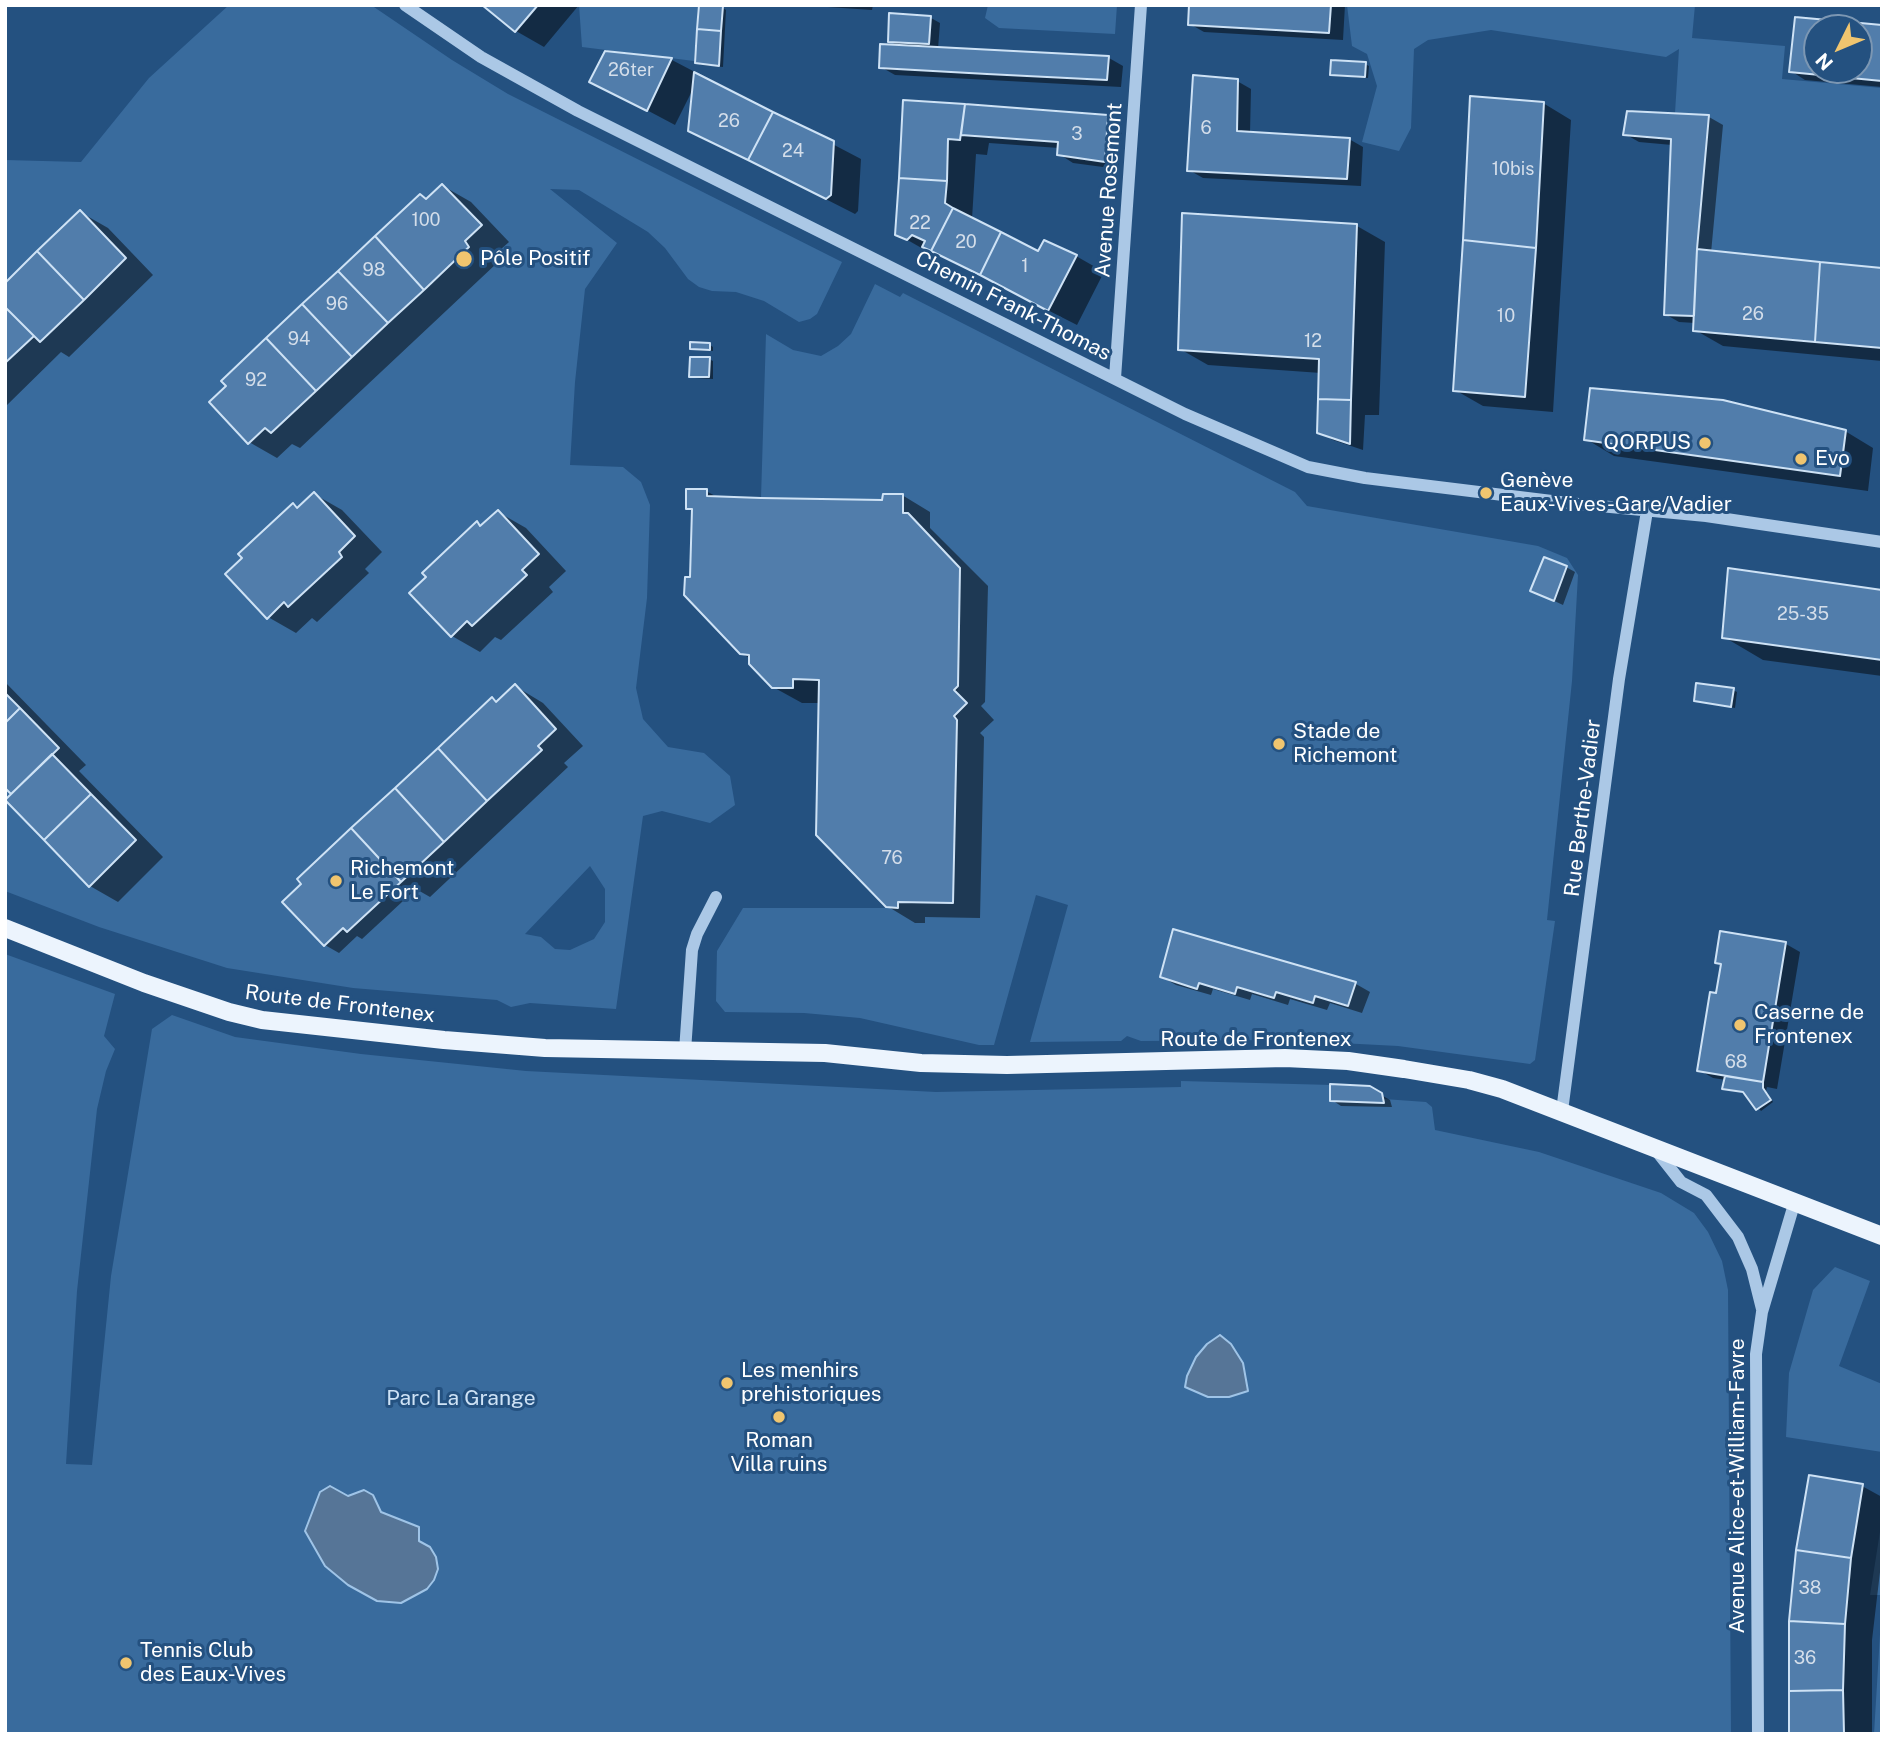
<!DOCTYPE html>
<html>
<head>
<meta charset="utf-8">
<style>
	body { margin:0 }
	#map { position:relative; width:1887px; height:1739px; overflow:hidden; background:#245180; font-family:"Public Sans",sans-serif }
	canvas { display:block }
	.frame { position:absolute; inset:0; border:7px solid #fff; pointer-events:none }
	.north { position:absolute; left:1803px; top:14px; width:70px; height:70px; box-sizing:border-box; background:#245180; border:2px solid #7c97b3; border-radius:50%; rotate:227deg; font-size:19px; font-weight:700; line-height:28px; text-align:center; color:#fff }
	.north::after { content:''; display:block; margin:auto; width:24px; height:32px; background:#f0c56f; clip-path:polygon(50% 0,100% 100%,50% 72%,0 100%) }
</style>
</head>
<body>
<div id="map">
<canvas width="1887" height="1739"></canvas>
<div class="frame"></div>
<div class="north">N</div>
</div>
<script>
const context = document.querySelector('canvas').getContext('2d');
context.lineJoin = 'round';
function fillPath(path, color) {
  context.fillStyle = color;
  context.fill(path, 'evenodd');
}
function poly(rows) {
  const path = new Path2D();
  for (const r of rows) {
    path.moveTo(r[0], r[1]);
    for (let i = 2; i < r.length; i += 2) path.lineTo(r[i], r[i + 1]);
  }
  return path;
}
function trace(path, color, width, dash) {
  context.strokeStyle = color;
  context.lineWidth = width;
  context.lineCap = dash ? 'butt' : 'round';
  context.setLineDash(dash || []);
  context.stroke(path);
}
function write(font, color, halo, rows, align = 'center') {
  context.font = font + ' "Public Sans",sans-serif';
  context.lineWidth = 6;
  context.setLineDash([]);
  context.textBaseline = 'middle';
  context.strokeStyle = halo;
  context.fillStyle = color;
  for (const [text, x, y, turn = 0] of rows) {
    context.save();
    context.translate(x, y);
    context.rotate((+turn || 0) * Math.PI / 180);
    context.textAlign = isNaN(turn) ? turn : align;
    if (halo) context.strokeText(text, 0, 0);
    context.fillText(text, 0, 0);
    context.restore();
  }
}
fillPath(poly([
	[229,5,371,5,452,60,508,94,842,262,817,314,810,319,799,322,764,301,736,292,712,291,699,287,688,279,665,248,648,232,579,190,550,189,617,243,585,289,575,382,570,465,623,467,641,482,650,505,647,598,636,688,643,719,668,747,704,753,730,776,735,805,710,823,662,811,643,816,616,1009,530,1003,511,1007,497,1000,353,988,227,968,99,927,5,891,5,160,81,162,149,78],
	[590,866,605,889,605,922,594,939,570,950,555,949,541,937,525,934],
	[579,5,698,5,694,61,582,47],
	[988,5,1117,5,1115,34,999,28,985,18],
	[1347,5,1695,5,1692,38,1785,46,1782,79,1882,88,1882,268,1697,249,1709,116,1675,113,1679,49,1666,57,1491,30,1428,40,1414,49,1411,128,1399,151,1362,142,1377,86,1367,54,1352,46],
	[875,284,900,297,903,293,1295,492,1307,506,1538,546,1567,558,1578,575,1572,681,1547,920,1555,921,1535,1060,1530,1064,1398,1046,1282,1040,1141,1041,1127,1036,1121,1041,1030,1042,1068,905,1036,895,994,1045,979,1045,860,1018,804,1013,725,1012,716,1001,717,951,743,908,897,908,898,902,953,903,960,568,908,513,903,513,902,494,883,494,882,500,761,498,766,334,793,350,821,356,838,346,851,334],
	[5,954,115,994,104,1036,115,1049,106,1071,97,1109,77,1291,66,1464,92,1465,111,1276,152,1029,172,1015,235,1037,361,1054,526,1071,936,1092,1181,1087,1181,1081,1370,1086,1378,1090,1384,1099,1426,1102,1432,1107,1435,1130,1539,1152,1661,1193,1694,1213,1708,1232,1722,1261,1728,1290,1731,1734,5,1734],
	[1835,1267,1870,1281,1839,1366,1882,1384,1882,1452,1786,1437,1789,1373,1813,1290],
	[1882,1519,1882,1595,1870,1595],
	[1882,1601,1882,1734,1874,1734]
]), '#396b9d');
const water = poly([
	[1220,1335,1231,1344,1243,1363,1248,1391,1229,1397,1208,1397,1185,1387,1187,1376,1196,1357,1207,1344,1220,1335],
	[330,1486,348,1496,364,1490,373,1495,381,1512,419,1527,419,1541,430,1547,436,1557,438,1569,434,1580,427,1589,401,1603,377,1601,348,1585,325,1566,305,1531,320,1492,330,1486]
]);
fillPath(water, '#567597');
trace(water, '#9fc4e7', 2);
fillPath(poly([
	[485,5,579,5,544,47,516,31],
	[798,5,873,5,872,10],
	[1191,5,1345,5,1343,40,1204,32,1190,24],
	[722,7,726,10,723,67,701,65,697,62],
	[931,18,940,23,938,49,1109,58,1123,66,1121,87,895,75,881,67,899,47,890,41],
	[1797,19,1882,26,1882,87,1805,80,1791,71],
	[1817,28,1859,28,1859,70,1817,70],
	[606,53,672,60,861,159,858,211,855,214,690,130,694,87,675,125,592,81],
	[1365,64,1369,66,1368,78,1335,76,1331,74],
	[1237,81,1251,89,1250,133,1349,139,1363,147,1361,186,1203,178,1189,170],
	[1543,103,1571,120,1553,412,1483,406,1455,390],
	[964,106,1108,116,1122,125,1118,169,1073,163,1059,154,1059,148,989,143,987,155,976,154,972,219,1038,253,1076,256,1104,272,1077,325,937,254,936,255,925,250,897,234],
	[1709,117,1723,125,1711,253,1882,270,1882,361,1723,346,1695,330,1695,323,1679,322,1665,314,1672,145,1639,142,1625,134],
	[443,186,471,202,509,242,491,258,496,264,300,448,292,444,277,458,249,442,427,200],
	[80,212,108,228,153,275,69,357,61,352,5,407,5,285],
	[1357,226,1385,242,1379,415,1365,415,1363,450,1333,440,1319,432,1321,373,1208,365,1180,349],
	[710,345,713,347,713,351,695,350,692,348],
	[709,359,713,361,713,379,695,378,691,376],
	[1845,431,1873,448,1868,491,1614,456,1586,439],
	[706,491,719,498,884,502,902,495,930,512,930,528,988,586,985,702,981,706,994,720,980,733,984,737,980,918,925,917,925,923,915,923,887,906,821,703,802,703,773,687,751,659,741,653,692,579,694,511,688,508],
	[314,494,342,510,382,552,365,569,369,573,317,622,312,618,296,633,268,617,293,506,298,509],
	[498,512,526,528,566,571,549,587,553,592,501,640,495,637,480,652,452,636,477,523,482,526],
	[1566,567,1575,572,1563,605,1533,591],
	[1882,592,1882,676,1763,660,1724,637],
	[5,682,86,765,79,771,163,857,118,902,90,886,5,785],
	[515,686,543,703,583,746,564,763,568,767,430,897,416,889,362,939,357,936,339,953,325,945,492,699,498,703],
	[1733,690,1737,692,1735,708,1696,700],
	[1175,931,1356,984,1370,992,1362,1013,1330,1003,1327,1010,1290,999,1288,1005,1252,994,1250,1000,1213,989,1211,995,1176,985,1162,977],
	[1721,933,1786,944,1800,952,1777,1089,1767,1087,1766,1091,1773,1102,1761,1111,1746,1093,1728,1090,1724,1088,1726,1080,1713,1078,1699,1070,1718,995,1723,965,1717,962],
	[1369,1088,1390,1100,1392,1107,1341,1106,1332,1100],
	[1862,1486,1882,1497,1882,1555,1872,1640,1872,1734,1791,1734]
]), '#0007');
const building = poly([
	[482,5,538,5,515,32,482,5],
	[699,5,723,6,721,31,697,29,699,5],
	[1189,5,1331,5,1329,33,1188,25,1189,5],
	[889,13,931,16,929,44,888,42,889,13],
	[1795,17,1882,25,1882,81,1789,72,1795,17],
	[1817,28,1859,28,1859,70,1817,70,1817,28],
	[697,29,721,31,719,66,695,63,697,29],
	[880,44,1109,56,1107,80,987,74,879,68,880,44],
	[605,51,672,58,647,111,589,82,605,51],
	[1331,60,1366,62,1365,77,1330,75,1331,60],
	[694,72,773,112,748,160,688,131,694,72],
	[1193,75,1238,79,1237,131,1350,138,1347,179,1187,171,1193,75],
	[1470,96,1544,102,1536,248,1463,240,1470,96],
	[903,100,965,104,960,140,948,139,947,181,899,178,903,100],
	[965,104,1108,115,1105,162,1057,155,1058,142,961,135,965,104],
	[1627,111,1709,115,1697,249,1694,316,1664,315,1671,139,1623,135,1627,111],
	[773,112,834,141,831,195,826,199,748,160,773,112],
	[899,178,947,181,945,203,953,208,931,251,922,247,925,241,912,235,907,240,895,235,899,178],
	[442,184,482,225,465,241,469,247,424,290,375,236,420,194,426,199,442,184],
	[953,208,1001,232,980,275,931,251,953,208],
	[80,210,126,258,84,300,37,251,80,210],
	[1182,213,1357,224,1351,400,1318,399,1319,359,1178,350,1182,213],
	[1001,232,1038,251,1044,240,1077,255,1048,311,980,275,1001,232],
	[375,236,424,290,388,323,338,271,375,236],
	[1463,240,1536,248,1525,397,1453,391,1463,240],
	[1697,249,1820,262,1815,342,1693,331,1697,249],
	[37,251,84,300,40,342,5,307,5,283,37,251],
	[1820,262,1882,268,1882,348,1815,342,1820,262],
	[338,271,388,323,352,357,302,304,338,271],
	[302,304,352,357,316,391,266,338,302,304],
	[5,307,34,336,5,363,5,307],
	[266,338,316,391,271,433,265,428,248,444,209,402,226,386,221,381,266,338],
	[690,342,710,343,710,350,690,349,690,342],
	[690,357,710,357,709,377,689,377,690,357],
	[1590,388,1723,400,1846,430,1840,476,1584,440,1590,388],
	[1318,399,1351,400,1350,444,1317,433,1318,399],
	[686,489,707,489,707,496,761,498,882,500,883,494,903,494,903,513,908,513,960,568,958,686,954,690,967,703,954,716,957,720,953,903,898,902,898,908,886,907,816,835,819,680,793,679,793,688,772,688,749,664,749,655,740,654,684,595,685,577,690,577,692,509,686,509,686,489],
	[314,492,355,536,339,552,342,557,288,607,284,602,267,619,225,574,242,558,238,554,293,503,297,508,314,492],
	[498,510,539,554,522,570,527,575,472,626,467,621,451,637,409,593,426,577,422,573,477,521,480,526,498,510],
	[1544,557,1567,566,1554,601,1530,591,1544,557],
	[1728,568,1882,590,1882,660,1722,638,1728,568],
	[1696,683,1734,688,1731,707,1694,701,1696,683],
	[515,684,556,729,538,746,542,750,487,801,438,748,492,697,496,702,515,684],
	[5,693,20,708,5,723,5,693],
	[20,708,59,748,11,794,5,788,5,723,20,708],
	[438,748,487,801,444,842,395,788,438,748],
	[52,754,91,794,44,840,5,800,52,754],
	[395,788,444,842,401,882,351,828,395,788],
	[91,794,136,840,89,887,44,840,91,794],
	[351,828,401,882,347,932,343,928,324,946,282,902,301,884,297,879,351,828],
	[1173,929,1356,982,1348,1006,1315,996,1313,1003,1276,992,1274,998,1237,987,1235,994,1199,983,1197,989,1160,977,1173,929],
	[1720,931,1786,942,1763,1082,1697,1071,1710,992,1716,993,1721,964,1715,963,1720,931],
	[1725,1076,1763,1082,1763,1088,1771,1100,1756,1110,1743,1092,1722,1089,1725,1076],
	[1330,1084,1370,1086,1382,1093,1384,1103,1330,1101,1330,1084],
	[1809,1475,1863,1484,1851,1558,1796,1550,1809,1475],
	[1796,1550,1851,1558,1845,1624,1789,1621,1796,1550],
	[1789,1621,1845,1624,1843,1690,1789,1691,1789,1621],
	[1843,1690,1844,1734,1789,1734,1789,1691,1843,1690]
]);
fillPath(building, '#517dab');
trace(building, '#cee2f5', 2);
trace(poly([
	[405,5,481,57,578,111,1185,414,1308,467,1365,478,1568,503,1706,516,1882,542],
	[1115,378,1141,5],
	[685,1051,692,950,697,934,716,897],
	[1562,1111,1619,679,1647,511],
	[1655,1149,1681,1182,1706,1195,1738,1237,1752,1269,1762,1309],
	[1758,1734,1756,1354,1762,1312,1795,1201]
]), '#abc8e6', 12);
trace(poly([
	[5,928,144,983,229,1012,262,1020,444,1040,545,1048,825,1053,921,1063,1007,1065,1285,1058,1348,1061,1404,1069,1469,1080,1502,1089,1882,1236]
]), '#ecf4fd', 18);
for (const [x, y, r, color] of [
	[464,259,9,"#f0c56f"],
	[1705,443,7,"#f0c56f"],
	[1801,459,7,"#f0c56f"],
	[1486,493,7,"#f0c56f"],
	[1279,744,7,"#f0c56f"],
	[336,881,7,"#f0c56f"],
	[1740,1025,7,"#f0c56f"],
	[727,1383,7,"#f0c56f"],
	[779,1417,7,"#f0c56f"],
	[126,1663,7,"#f0c56f"]
]) {
  const dot = new Path2D();
  dot.arc(x, y, r, 0, 2 * Math.PI);
  context.fillStyle = color;
  context.fill(dot);
  trace(dot, '#245180', 2.5);
}
write('18px', '#d4deea', null, [
	["26ter",631,70],
	["26",729,121],
	["6",1206,128],
	["3",1077,134],
	["24",793,151],
	["10bis",1513,169],
	["100",426,220],
	["22",920,223],
	["20",966,242],
	["1",1025,266],
	["98",374,270],
	["96",337,304],
	["26",1753,314],
	["10",1506,316],
	["94",299,339],
	["12",1313,341],
	["92",256,380],
	["25-35",1803,614],
	["76",892,858],
	["68",1736,1062],
	["38",1810,1588],
	["36",1805,1658]
]);
write('21px', '#fff', '#245180', [
	["Avenue Rosemont",1109,190,-86],
	["Chemin Frank-Thomas",1013,306,27],
	["Rue Berthe-Vadier",1583,808,-83],
	["Route de Frontenex",340,1004,7],
	["Route de Frontenex",1256,1040],
	["Avenue Alice-et-William-Favre",1738,1486,-90]
]);
write('21px', '#fff', '#245180', [
	["Pôle Positif",480,259],
	["QORPUS",1691,443,"right"],
	["Evo",1815,459],
	["Genève",1500,481],
	["Eaux-Vives-Gare/Vadier",1500,505],
	["Stade de",1293,732],
	["Richemont",1293,756],
	["Richemont",350,869],
	["Le Fort",350,893],
	["Caserne de",1754,1013],
	["Frontenex",1754,1037],
	["Les menhirs",741,1371],
	["prehistoriques",741,1395],
	["Roman",779,1441,"center"],
	["Villa ruins",779,1465,"center"],
	["Tennis Club",140,1651],
	["des Eaux-Vives",140,1675]
], 'left');
write('21px', '#cee2f5', '#245180', [
	["Parc La Grange",461,1399]
]);
</script>
</body>
</html>
